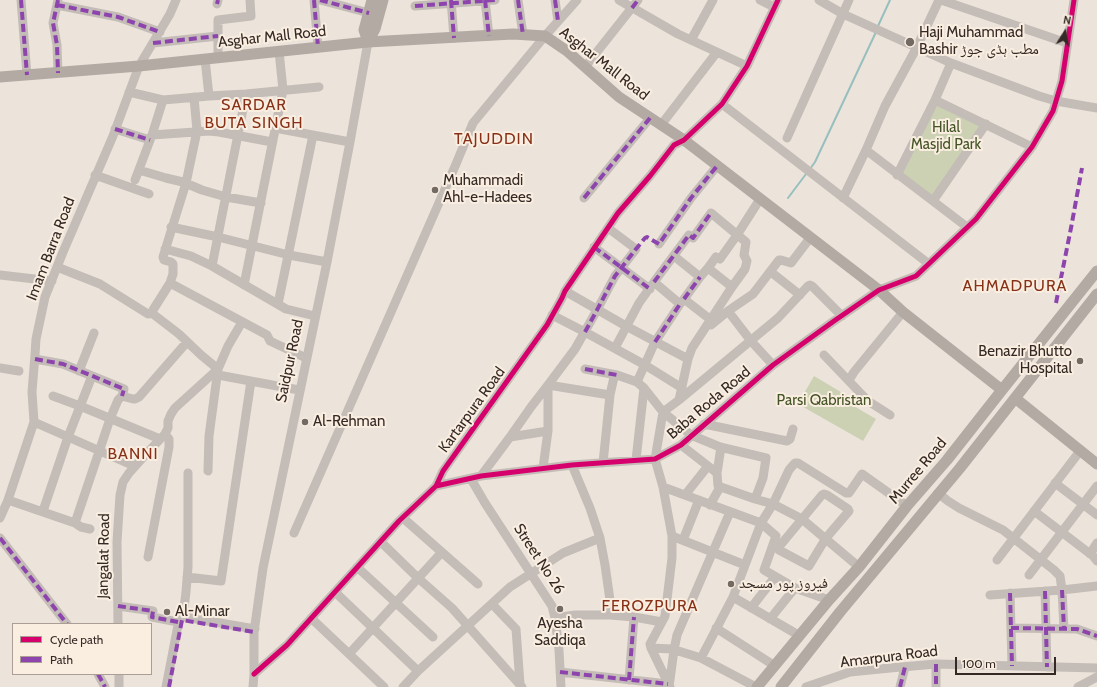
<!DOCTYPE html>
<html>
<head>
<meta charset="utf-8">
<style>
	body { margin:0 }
	#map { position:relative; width:1097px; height:687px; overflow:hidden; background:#ece4db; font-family:Cabin,sans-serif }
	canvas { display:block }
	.legend { position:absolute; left:12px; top:623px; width:140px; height:52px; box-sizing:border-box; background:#faeee1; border:1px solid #ab9f95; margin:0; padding:5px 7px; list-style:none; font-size:12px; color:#342924 }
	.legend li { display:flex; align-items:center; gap:8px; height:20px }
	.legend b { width:20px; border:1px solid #ab9f95 }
	.north { position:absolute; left:1045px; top:12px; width:40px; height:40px; -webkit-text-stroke:3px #faeee1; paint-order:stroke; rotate:11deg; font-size:11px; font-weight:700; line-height:16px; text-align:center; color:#342924 }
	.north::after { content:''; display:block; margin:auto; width:14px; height:18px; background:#342924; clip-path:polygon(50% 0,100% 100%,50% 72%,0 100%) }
	.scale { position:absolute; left:955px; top:657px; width:101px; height:18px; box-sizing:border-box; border:2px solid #342924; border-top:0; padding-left:5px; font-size:12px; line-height:14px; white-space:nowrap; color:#342924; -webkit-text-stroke:3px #faeee1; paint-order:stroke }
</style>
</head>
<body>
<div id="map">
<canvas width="1097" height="687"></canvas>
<ul class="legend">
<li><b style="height:5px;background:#d6006c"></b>Cycle path</li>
<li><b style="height:5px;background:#8e44ad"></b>Path</li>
</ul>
<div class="north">N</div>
<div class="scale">100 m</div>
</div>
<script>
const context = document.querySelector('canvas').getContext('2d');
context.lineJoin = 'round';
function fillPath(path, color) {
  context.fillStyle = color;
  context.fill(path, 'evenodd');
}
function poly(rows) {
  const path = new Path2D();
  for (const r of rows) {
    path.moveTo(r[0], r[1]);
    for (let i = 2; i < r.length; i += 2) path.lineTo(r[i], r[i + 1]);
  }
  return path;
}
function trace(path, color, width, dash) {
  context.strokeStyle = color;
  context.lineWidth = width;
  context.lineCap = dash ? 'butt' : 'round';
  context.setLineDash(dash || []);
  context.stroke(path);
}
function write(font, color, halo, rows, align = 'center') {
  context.font = font + ' Cabin,"Noto Naskh Arabic",sans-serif';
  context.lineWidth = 4;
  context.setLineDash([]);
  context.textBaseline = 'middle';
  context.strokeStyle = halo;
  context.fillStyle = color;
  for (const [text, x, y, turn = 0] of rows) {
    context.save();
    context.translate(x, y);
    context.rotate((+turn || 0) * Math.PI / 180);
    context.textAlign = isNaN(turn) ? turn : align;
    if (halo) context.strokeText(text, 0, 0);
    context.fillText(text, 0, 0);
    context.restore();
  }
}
fillPath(poly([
	[935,100,986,124,933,201,897,175],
	[814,376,846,395,847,402,876,419,863,441,798,404]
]), '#cdd1b4');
trace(poly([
	[878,26,890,0],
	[810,169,815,162,876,32],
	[788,198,806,174]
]), '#97bfbe', 2);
trace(poly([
	[21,0,27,75],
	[58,0,53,23,57,45,58,73],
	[314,0,318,47],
	[320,0,369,13],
	[451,0,454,38],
	[485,0,489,36],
	[518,0,523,35],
	[555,0,558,21],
	[619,0,678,34,747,66],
	[760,0,774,7],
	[819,0,843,14,951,63,1039,96,1056,101,1097,108],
	[939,0,917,47,885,106,866,150,967,227],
	[941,0,1067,43],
	[217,4,218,0],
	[57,5,118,17,160,32],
	[415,6,495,0],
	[691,40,713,0],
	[153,43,218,36],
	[218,57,218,20,251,16,250,0],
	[205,59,209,96],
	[585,67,638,0],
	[129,92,163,100,209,96,246,94,319,87],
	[935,100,1032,147],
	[722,104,929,264],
	[661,125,717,52],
	[275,128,350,142],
	[115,129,150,140],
	[152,135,209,131,219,132,272,142],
	[787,138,849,0],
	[139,170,166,178,183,182,202,190,226,197,261,203],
	[95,175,149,194],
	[897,175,935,100,951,63],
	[135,180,152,135,163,100],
	[584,198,650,118],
	[843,198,866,150],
	[933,201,986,124],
	[171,227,218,237,289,255,327,262],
	[659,244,691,198,717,166],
	[594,247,650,289],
	[165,249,191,256,212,266,286,309,315,316],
	[674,256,700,277,708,268,732,287],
	[212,266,246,94],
	[57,267,100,284,148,314,153,313],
	[708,268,716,257,720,259,737,235,760,199],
	[771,272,800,295],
	[0,275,52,281],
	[654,282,689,235,693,238,711,213,746,242,744,255,747,261,745,269,732,287,692,348,688,359,679,400,663,412,655,459,663,487,672,536,672,558,665,616,650,644,651,648,670,687],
	[170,283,267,335,270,341,306,358],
	[244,285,283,90,279,51],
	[565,291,626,326,688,359],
	[684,299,700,277],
	[278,304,313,135],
	[728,311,751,341,773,365],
	[552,315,585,332,645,365,682,388],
	[711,325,728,311,753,294,779,260,781,260,791,263,810,238],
	[615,348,639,303,654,282,680,304,684,299,711,320],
	[824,355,868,401,890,415],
	[35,359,63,364,124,389,122,396],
	[0,368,19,371],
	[585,369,617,375],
	[79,371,94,333],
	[218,375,299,390],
	[849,380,854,372,903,312],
	[637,382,655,342,680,304],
	[53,396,80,406,160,439],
	[679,400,778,318,808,286,810,285,812,286,842,316],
	[34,422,134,466],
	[704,424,787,441,790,439,793,429],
	[510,437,548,431],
	[681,445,717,473,718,486,755,499,773,504,802,519,859,567],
	[636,460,644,388],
	[603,463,610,395],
	[572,465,590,508,600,538,605,565,610,600,610,615],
	[543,468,548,431,548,385,610,395,614,377,617,375,637,382,644,388,663,412,691,435,720,447,766,458,763,478,755,499],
	[208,471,209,436,218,369,228,346,242,322],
	[717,473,721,447],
	[481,476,510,437,531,407,548,385,575,349,597,310,615,276,636,249,608,228],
	[471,479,485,503,552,606,555,618,559,650,561,687],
	[1055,483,1097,515],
	[436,486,481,476,572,465,655,459,681,445,773,365,834,321,879,290,916,276,976,219,1032,147,1053,111,1062,81,1074,0],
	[663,487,761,523,776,536,764,570,795,588,829,600],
	[938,493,948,501,959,508,1003,530,1054,570,1060,576,1062,590,1064,629],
	[824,494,827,495,848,509,849,511,826,538,809,566,779,550,778,548,822,495,824,494],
	[685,495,708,466],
	[8,500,75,523,81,527,90,529],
	[710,505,720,487],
	[43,511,68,437,92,376],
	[1034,511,1093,556,1097,561],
	[0,518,8,500,34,422,32,392,35,355,36,339,45,297,63,252,113,136,139,66,170,14,176,0],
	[403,518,478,584],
	[75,523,110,419,118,400,122,396,133,399,135,399,139,397,187,342],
	[294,533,456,164,473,123,545,36,577,0],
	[672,536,745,565],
	[0,538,67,624],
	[683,540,699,500],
	[381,542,418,578,452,608,522,687],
	[1090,554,1097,543],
	[148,557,169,447,169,439,165,434],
	[997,560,1080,451],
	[357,567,433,637],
	[1029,575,1097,486],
	[187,577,221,581,251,381],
	[1045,591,1047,667],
	[335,592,418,671],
	[1010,593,1012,666],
	[990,595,1062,590,1097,586],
	[733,597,800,636],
	[492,604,516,629,520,684],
	[118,606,153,611,152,617,178,622],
	[751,608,775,577],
	[183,617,186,592,188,567,188,473],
	[311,618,384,687],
	[555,618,575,615,610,615,634,617,662,622],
	[770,619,795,588],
	[118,624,117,542,120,495,123,482,129,473,147,453,165,434,168,428,168,421,171,414,175,408,218,369,201,355,179,334,153,314,153,310,170,283,173,274,173,264,171,262,164,260,163,257,186,183,197,131,194,97],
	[716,628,775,666],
	[1011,628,1077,629,1097,636],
	[651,648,672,649,701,658,756,687],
	[349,654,442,552],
	[701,658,733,597,761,523,773,504,789,470,795,463,798,463,846,493,849,493,862,474,907,506],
	[936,664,936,687],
	[560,672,668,684],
	[98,674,105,687],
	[119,674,119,687],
	[254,674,287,645,399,521,436,486,443,471,547,325,562,298,565,291,618,213,650,176,674,145,684,140,722,104,747,66,778,0],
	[629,680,634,617],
	[166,687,179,620,181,617,185,617,255,629],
	[253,687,254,674,254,632,263,568,327,262,350,142,368,42],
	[403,687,418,671,510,587,563,553,600,538],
	[669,687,674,650,677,635,730,512],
	[806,687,850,672,890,668,936,664,1097,668],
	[900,687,905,667],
	[1078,687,1097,677]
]), '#c4bcb6', 9);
trace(poly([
	[368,42,375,29,383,0],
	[368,42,364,30,372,0],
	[0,77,139,66,368,42,513,34,545,36,567,51,619,97,684,140,879,290,903,312,1002,390],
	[1015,398,1097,464],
	[757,687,829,600,859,567,907,506,947,460,1002,390,1097,271],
	[781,687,840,612,960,468,1097,294]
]), '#b3aaa4', 11);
trace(poly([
	[21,0,27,75],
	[58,0,53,23,57,45,58,73],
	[314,0,318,47],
	[320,0,369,13],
	[451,0,454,38],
	[485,0,489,36],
	[518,0,523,35],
	[555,0,558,21],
	[217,4,218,0],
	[57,5,118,17,160,32],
	[415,6,495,0],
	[632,8,638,0],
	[153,43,218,36],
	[115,129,150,140],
	[584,198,650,118],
	[594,247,650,289],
	[654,282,689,235,693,238,711,213],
	[684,299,700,277],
	[1056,303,1071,228,1082,168],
	[585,332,597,310,615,276,636,249,645,238,647,237,659,244,691,198,717,166],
	[655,342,680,304],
	[35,359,63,364,124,389,122,396],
	[585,369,617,375],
	[0,538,67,624],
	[1062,590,1064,629],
	[1045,591,1047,667],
	[1010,593,1012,666],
	[118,606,153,611,152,617,178,622],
	[1011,628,1077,629,1097,636],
	[936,664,936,687],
	[560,672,668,684],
	[98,674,105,687],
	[629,680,634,617],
	[169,687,182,620,254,632],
	[900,687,905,667]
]), '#8e44ad', 4, [8, 4]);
trace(poly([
	[436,486,481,476,572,465,655,459,681,445,773,365,834,321,879,290,916,276,976,219,1032,147,1053,111,1062,81,1074,0],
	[254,674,287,645,399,521,436,486,443,471,547,325,562,298,565,291,618,213,650,176,674,145,684,140,722,104,747,66,778,0]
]), '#d6006c', 5);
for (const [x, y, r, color] of [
	[910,42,5,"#746a64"],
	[435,190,4,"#746a64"],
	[1080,361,4,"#746a64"],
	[305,422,4,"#746a64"],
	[731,584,4,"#746a64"],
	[560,609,4,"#746a64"],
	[167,612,4,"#746a64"]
]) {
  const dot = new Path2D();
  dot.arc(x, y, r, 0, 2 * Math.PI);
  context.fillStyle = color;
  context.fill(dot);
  trace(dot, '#faeee1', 1.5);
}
write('15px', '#342924', '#faeee1', [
	["Haji Muhammad",919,33],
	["Bashir مطب ہڈی جوڑ",919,50],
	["Muhammadi",443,181],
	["Ahl-e-Hadees",443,198],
	["Benazir Bhutto",1072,352,"right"],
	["Hospital",1072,369,"right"],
	["Al-Rehman",313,422],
	["فیروز پور مسجد",739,584],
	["Al-Minar",175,612],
	["Ayesha",560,624,"center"],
	["Saddiqa",560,641,"center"]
], 'left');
write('15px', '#342924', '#faeee1', [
	["Asghar Mall Road",272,37,-6],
	["Asghar Mall Road",604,64,38],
	["Imam Barra Road",51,249,-69],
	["Saidpur Road",290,361,-78],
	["Baba Roda Road",709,403,-40],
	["Kartarpura Road",472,410,-54],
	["Murree Road",918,471,-50],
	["Jangalat Road",104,556,-89],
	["Street No 26",539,559,57],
	["Amarpura Road",889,657,-7]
]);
write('15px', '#445426', '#faeee1', [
	["Hilal",946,128],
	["Masjid Park",946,145],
	["Parsi Qabristan",824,401]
]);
context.letterSpacing = '1px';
write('16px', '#883118', '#faeee1', [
	["SARDAR",254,105],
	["BUTA SINGH",254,123],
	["TAJUDDIN",494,139],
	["AHMADPURA",1015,286],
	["BANNI",133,454],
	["FEROZPURA",650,606]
]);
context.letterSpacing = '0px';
</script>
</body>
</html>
